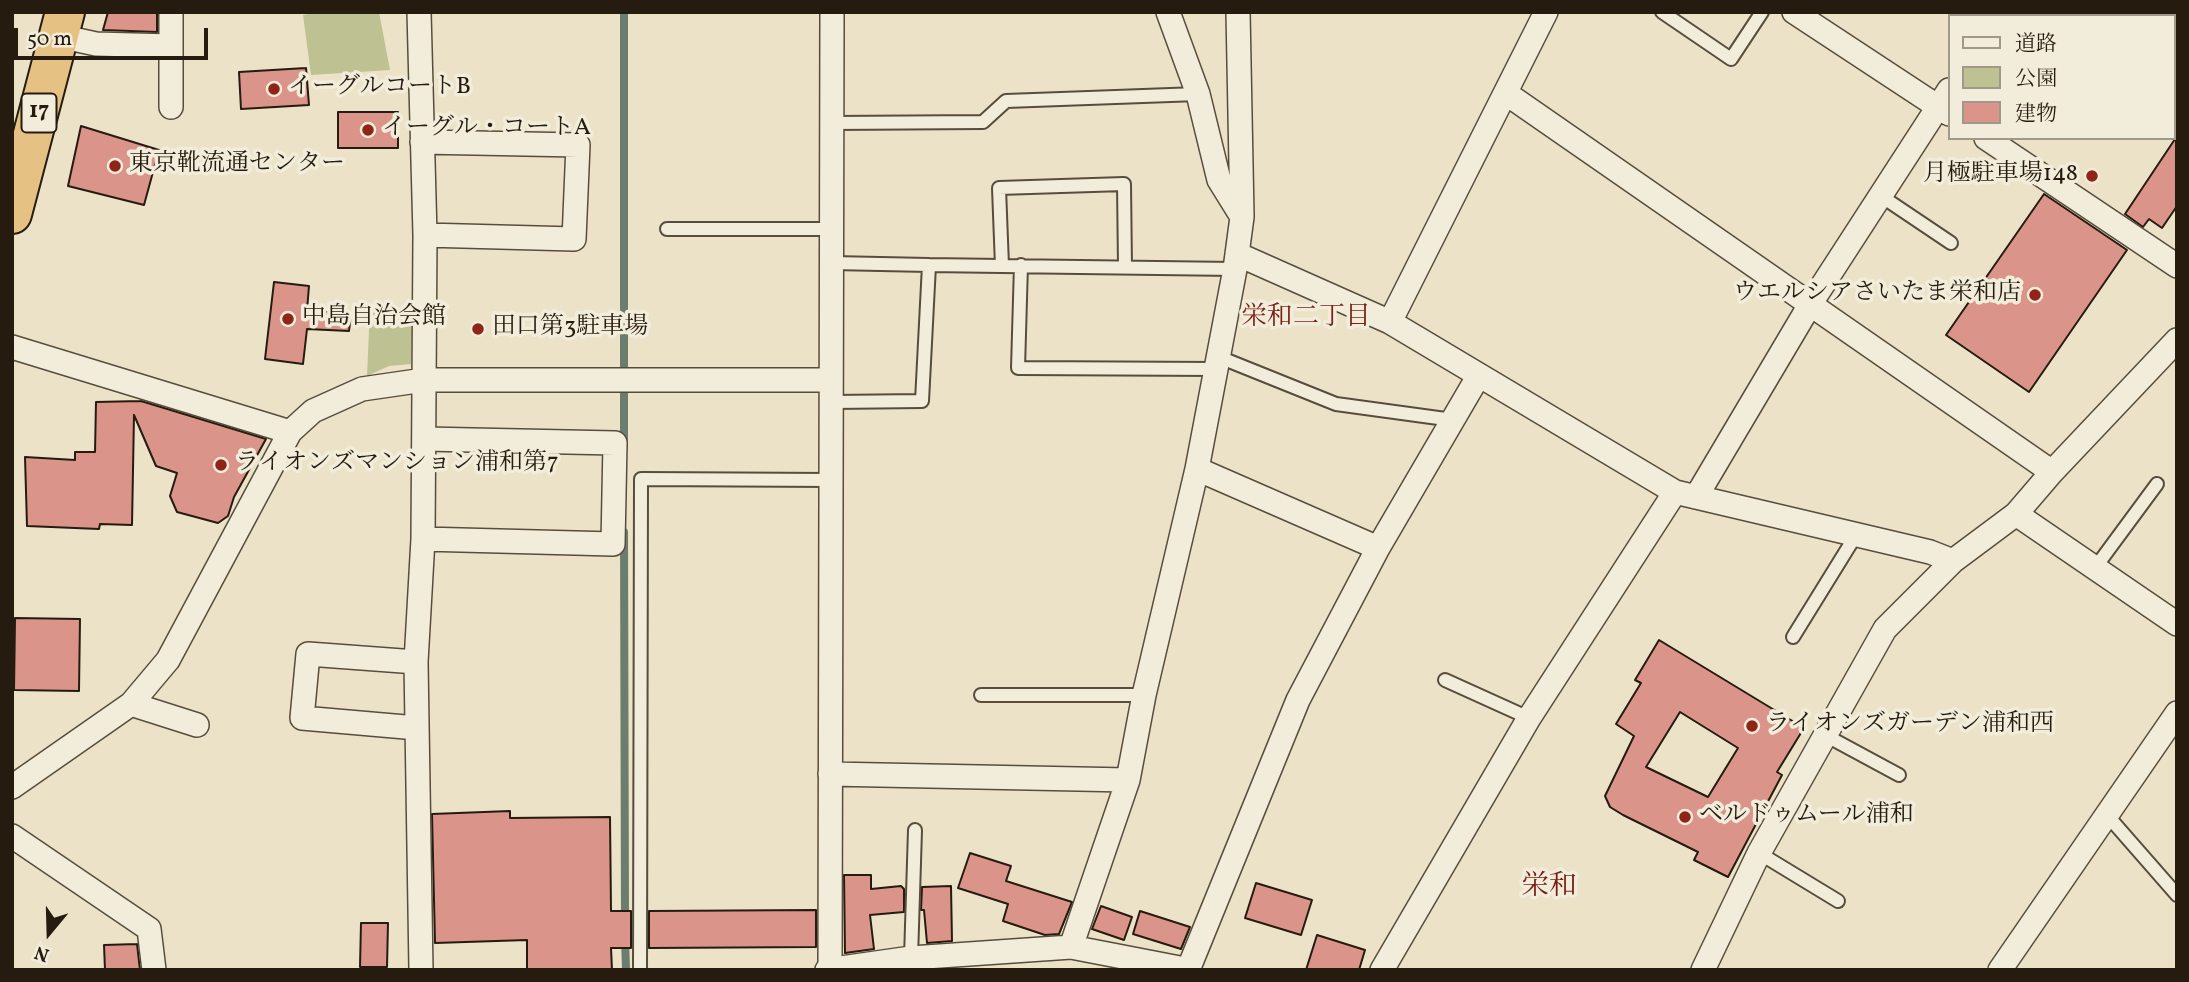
<!DOCTYPE html>
<html>
<head>
<meta charset="utf-8">
<style>
	body { margin:0 }
	#map { position:relative; width:2189px; height:982px; overflow:hidden; background:#ebe2c8; font-family:Vollkorn,"Noto Serif JP",serif }
	canvas { display:block }
	.frame { position:absolute; inset:0; border:14px solid #261b0f; pointer-events:none }
	.legend { position:absolute; left:1948px; top:14px; width:228px; height:126px; box-sizing:border-box; background:#f2ecdb; border:2px solid #a09889; margin:0; padding:9px 12px; list-style:none; font-size:21px; color:#261b0f }
	.legend li { display:flex; align-items:center; gap:14px; height:35px }
	.legend b { width:35px; border:2px solid #a09889 }
	.north { position:absolute; left:14px; top:898px; width:70px; height:70px; -webkit-text-stroke:5px #f2ecdb; paint-order:stroke; rotate:199deg; font-size:19px; font-weight:700; line-height:28px; text-align:center; color:#261b0f }
	.north::after { content:''; display:block; margin:auto; width:24px; height:32px; background:#261b0f; clip-path:polygon(50% 0,100% 100%,50% 72%,0 100%) }
	.scale { position:absolute; left:14px; top:28px; width:194px; height:32px; box-sizing:border-box; border:4px solid #261b0f; border-top:0; padding-left:9px; font-size:21px; line-height:24px; white-space:nowrap; color:#261b0f; -webkit-text-stroke:5px #f2ecdb; paint-order:stroke }
</style>
</head>
<body>
<div id="map">
<canvas width="2189" height="982"></canvas>
<div class="frame"></div>
<ul class="legend">
<li><b style="height:9px;background:#f2ecdb"></b>道路</li>
<li><b style="height:19px;background:#bec191"></b>公園</li>
<li><b style="height:19px;background:#da9489"></b>建物</li>
</ul>
<div class="north">N</div>
<div class="scale">50 m</div>
</div>
<script>
const context = document.querySelector('canvas').getContext('2d');
context.lineJoin = 'round';
function fillPath(path, color) {
  context.fillStyle = color;
  context.fill(path, 'evenodd');
}
function poly(rows) {
  const path = new Path2D();
  for (const r of rows) {
    path.moveTo(r[0], r[1]);
    for (let i = 2; i < r.length; i += 2) path.lineTo(r[i], r[i + 1]);
  }
  return path;
}
function trace(path, color, width, dash) {
  context.strokeStyle = color;
  context.lineWidth = width;
  context.lineCap = dash ? 'butt' : 'round';
  context.setLineDash(dash || []);
  context.stroke(path);
}
function write(font, color, halo, rows, align = 'center') {
  context.font = font + ' Vollkorn,"Noto Serif JP",serif';
  context.lineWidth = 7;
  context.setLineDash([]);
  context.textBaseline = 'middle';
  context.strokeStyle = halo;
  context.fillStyle = color;
  for (const [text, x, y, turn = 0] of rows) {
    context.save();
    context.translate(x, y);
    context.rotate((+turn || 0) * Math.PI / 180);
    context.textAlign = isNaN(turn) ? turn : align;
    if (halo) context.strokeText(text, 0, 0);
    context.fillText(text, 0, 0);
    context.restore();
  }
}
fillPath(poly([
	[316,12,379,12,390,70,311,75,303,15],
	[370,309,412,313,411,364,389,366,367,376]
]), '#bec191');
trace(poly([
	[624,445,624,12],
	[624,532,625,921],
	[625,938,626,970]
]), '#6b7d6f', 8);
const building = poly([
	[108,12,157,12,157,32,103,30,108,12],
	[306,68,309,105,241,109,239,72,306,68],
	[338,112,398,112,398,148,338,148,338,112],
	[81,126,159,150,144,205,68,186,81,126],
	[2177,136,2177,206,2162,228,2149,219,2143,227,2125,214,2177,136],
	[2044,194,2127,250,2029,392,1946,335,2044,194],
	[274,282,309,286,307,310,351,314,349,331,307,329,303,364,265,359,274,282],
	[141,401,266,439,234,497,228,516,218,523,177,512,170,496,177,473,156,466,134,415,132,525,100,524,99,529,27,526,25,457,75,460,75,452,95,452,96,402,141,401],
	[15,618,80,619,79,691,14,690,15,618],
	[1659,640,1804,728,1777,772,1782,775,1728,877,1694,860,1698,852,1623,815,1610,807,1605,796,1634,736,1616,724,1641,683,1635,680,1659,640],
	[1680,712,1738,748,1708,797,1646,767,1680,712],
	[510,811,510,818,610,817,611,911,631,911,631,948,611,948,612,970,527,970,527,940,435,943,432,814,510,811],
	[970,853,1011,866,1006,881,1072,902,1059,934,1045,935,1003,921,1008,904,958,888,970,853],
	[844,875,871,875,871,889,901,886,904,889,904,912,870,915,874,949,845,953,844,875],
	[1256,883,1312,900,1301,935,1245,918,1256,883],
	[951,886,952,941,927,943,924,910,921,910,922,887,951,886],
	[1101,906,1132,917,1124,940,1092,929,1101,906],
	[816,910,816,947,649,948,649,911,816,910],
	[1140,911,1190,927,1181,949,1133,934,1140,911],
	[361,923,388,923,387,967,360,967,361,923],
	[1317,935,1365,950,1359,970,1306,970,1317,935],
	[137,944,140,970,105,970,104,945,137,944]
]);
fillPath(building, '#da9489');
trace(building, '#261b0f', 2);
const lane = poly([
	[1662,12,1731,59,1762,12],
	[2170,12,2177,17],
	[832,123,983,122,1006,101,1198,94],
	[1881,196,1951,243],
	[667,229,832,229],
	[832,263,929,265,922,401,832,402],
	[929,265,1002,266],
	[1021,265,1018,368,1217,369],
	[1125,267,1124,184,999,188,1002,266,1235,269],
	[1219,357,1336,404,1453,420],
	[2095,568,2157,484],
	[1793,637,1856,535],
	[1445,680,1529,718],
	[981,695,1144,695],
	[1823,734,1899,775],
	[2107,815,2177,895],
	[1759,853,1838,901],
	[911,958,915,830],
	[640,970,641,479,832,480]
]);
const street = poly([
	[419,12,425,235,423,539,416,662,421,970],
	[1238,12,1242,216],
	[1546,12,1390,322,1675,492,1930,552,1953,561],
	[1794,12,1949,114],
	[2085,12,2090,16],
	[1997,16,2000,12],
	[59,36,96,44,171,46],
	[2173,71,2177,73],
	[1507,94,2052,472],
	[171,107,171,12],
	[1986,138,2177,266],
	[422,142,578,145,574,239,425,235],
	[1237,254,1390,322],
	[12,347,290,432],
	[1197,469,1378,548],
	[1696,497,1811,303,1949,90],
	[2016,514,2177,624],
	[423,539,613,544,615,443,425,439],
	[416,662,308,654,302,718,417,728],
	[131,704,197,725],
	[830,774,1128,780],
	[12,787,131,704,168,660,290,432,313,411,362,389,424,380,831,380],
	[12,836,149,929,154,970],
	[1071,947,1128,780,1144,695,1197,469,1235,269,1242,217,1219,180,1198,94,1168,12],
	[827,970,911,958,1071,947,1190,970],
	[830,970,832,12],
	[1188,970,1298,700,1378,548,1479,375],
	[1382,970,1529,718,1675,492],
	[1703,970,1759,853,1885,629,1953,561,2016,514,2052,472,2177,340],
	[2000,970,2177,713]
]);
const highway = poly([
	[12,214,65,12]
]);
trace(lane, '#574d3d', 16);
trace(street, '#574d3d', 26);
trace(highway, '#261b0f', 42);
trace(lane, '#f2ecdb', 12);
trace(street, '#f2ecdb', 23);
trace(highway, '#e6c184', 38);
for (const [x, y, r, color] of [
	[274,89,7,"#8f2418"],
	[368,130,7,"#8f2418"],
	[115,166,7,"#8f2418"],
	[2092,176,7,"#8f2418"],
	[2035,295,7,"#8f2418"],
	[288,319,7,"#8f2418"],
	[478,329,7,"#8f2418"],
	[221,465,7,"#8f2418"],
	[1752,726,7,"#8f2418"],
	[1685,817,7,"#8f2418"]
]) {
  const dot = new Path2D();
  dot.arc(x, y, r, 0, 2 * Math.PI);
  context.fillStyle = color;
  context.fill(dot);
  trace(dot, '#f2ecdb', 2.5);
}
for (const [x, y, w] of [
	[39,113,35]
]) {
  const box = new Path2D();
  box.roundRect(x - w / 2, y - 19.5, w, 39, 5);
  context.fillStyle = '#f2ecdb';
  context.fill(box);
  trace(box, '#261b0f', 2);
}
write('bold 23px', '#261b0f', null, [
	["17",39,113]
]);
write('24px', '#261b0f', '#f2ecdb', [
	["イーグルコートB",288,89],
	["イーグル・コートA",382,130],
	["東京靴流通センター",129,166],
	["月極駐車場148",2078,176,"right"],
	["ウエルシアさいたま栄和店",2021,295,"right"],
	["中島自治会館",302,319],
	["田口第3駐車場",492,329],
	["ライオンズマンション浦和第7",235,465],
	["ライオンズガーデン浦和西",1766,726],
	["ベルドゥムール浦和",1699,817]
], 'left');
write('26px', '#7a1f14', '#f2ecdb', [
	["栄和二丁目",1306,319]
]);
write('28px', '#7a1f14', '#f2ecdb', [
	["栄和",1549,889]
]);
</script>
</body>
</html>
